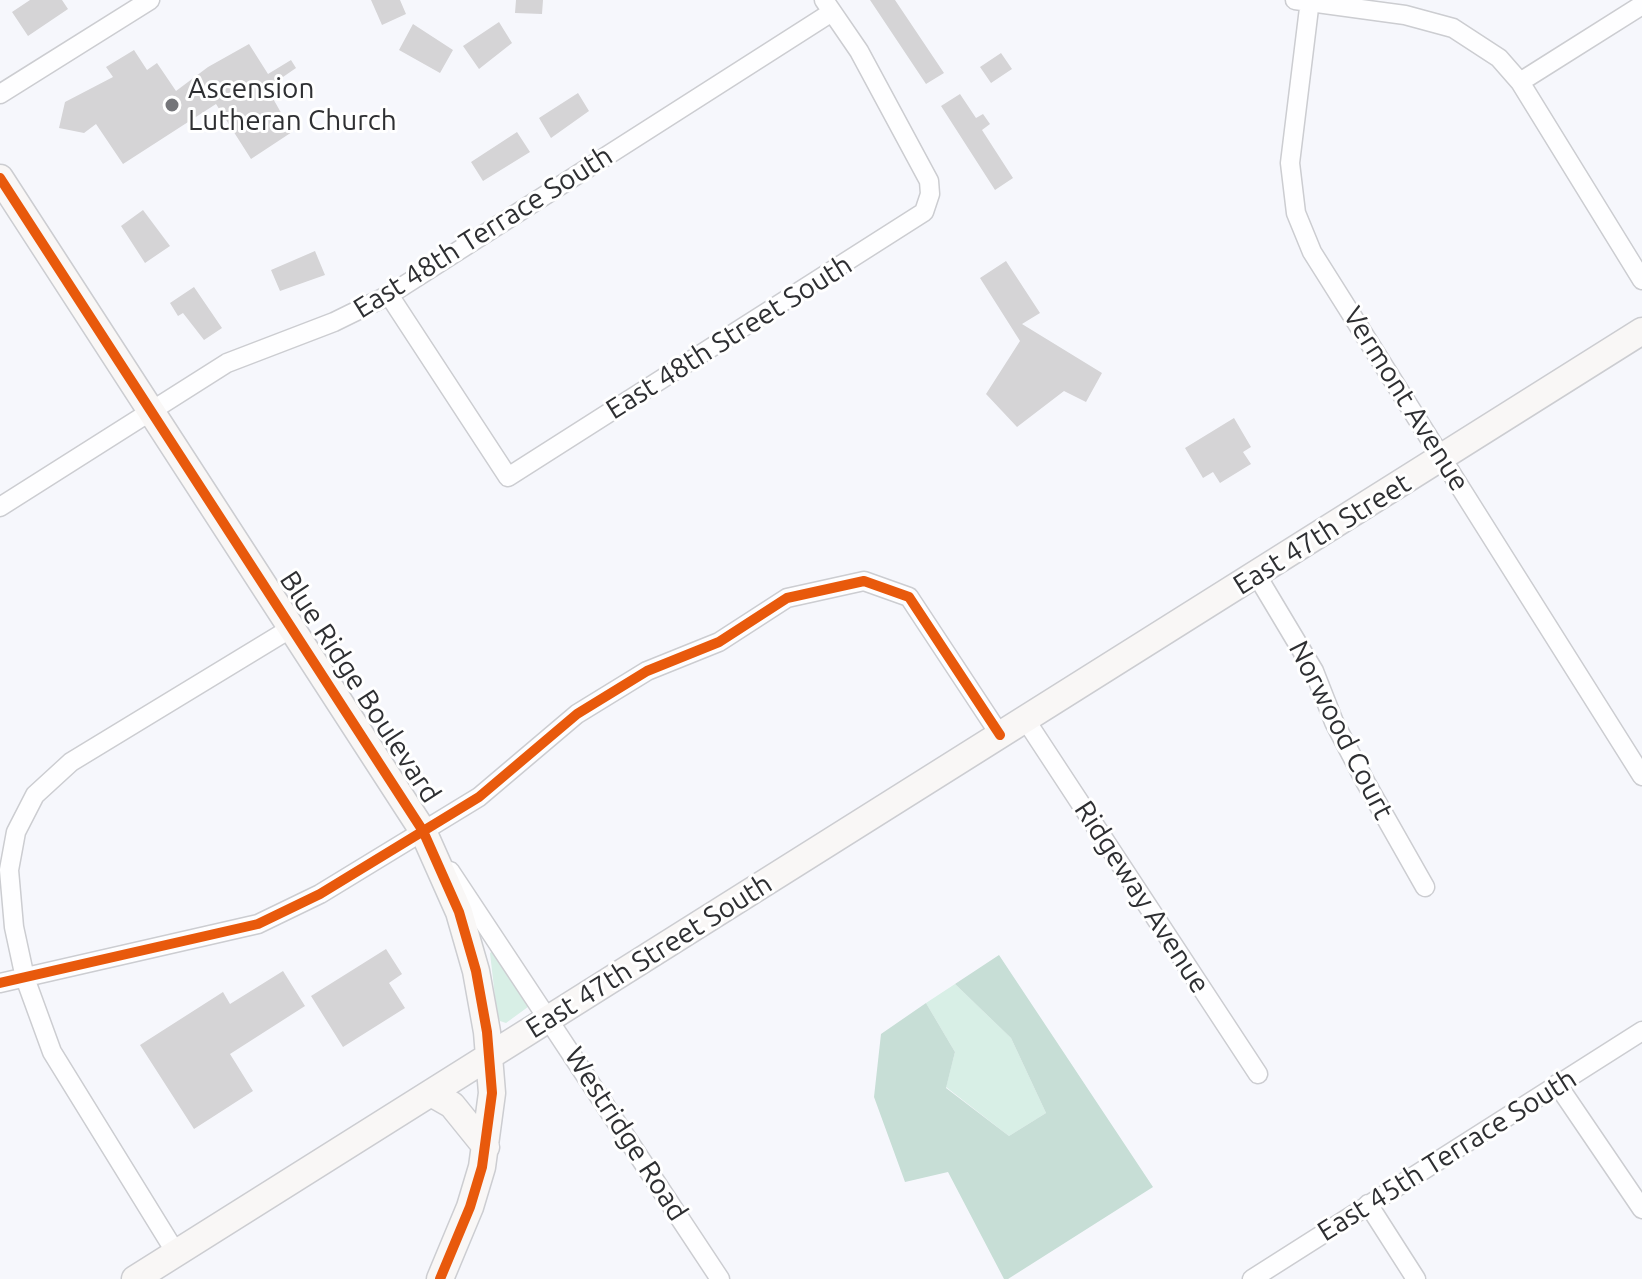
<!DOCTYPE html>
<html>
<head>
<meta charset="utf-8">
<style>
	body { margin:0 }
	canvas { display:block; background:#f6f7fc }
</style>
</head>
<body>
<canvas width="1642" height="1279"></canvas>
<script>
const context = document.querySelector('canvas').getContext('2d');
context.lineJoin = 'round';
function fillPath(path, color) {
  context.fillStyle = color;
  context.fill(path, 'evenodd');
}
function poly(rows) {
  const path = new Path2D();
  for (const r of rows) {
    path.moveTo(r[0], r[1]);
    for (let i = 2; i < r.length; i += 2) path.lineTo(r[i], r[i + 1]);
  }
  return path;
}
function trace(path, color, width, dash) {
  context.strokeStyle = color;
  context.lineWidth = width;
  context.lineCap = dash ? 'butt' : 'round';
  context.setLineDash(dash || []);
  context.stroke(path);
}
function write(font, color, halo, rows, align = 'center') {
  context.font = font + ' Ubuntu,sans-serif';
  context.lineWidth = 6;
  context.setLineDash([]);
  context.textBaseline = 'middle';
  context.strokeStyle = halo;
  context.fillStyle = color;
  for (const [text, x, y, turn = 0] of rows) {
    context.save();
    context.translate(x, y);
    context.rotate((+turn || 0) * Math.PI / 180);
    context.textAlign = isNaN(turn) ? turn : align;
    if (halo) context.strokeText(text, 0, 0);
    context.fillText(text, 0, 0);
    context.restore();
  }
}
fillPath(poly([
	[494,950,532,1004,506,1023,500,1021,497,1014,490,953],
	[955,984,1011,1038,1046,1113,1009,1136,946,1087,955,1052,926,1003]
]), '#d8efe6');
fillPath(poly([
	[999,955,1153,1187,1008,1279,1004,1279,948,1172,905,1182,874,1097,881,1034,926,1003,955,1052,946,1088,1009,1136,1046,1113,1011,1038,955,984]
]), '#c7ded6');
fillPath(poly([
	[30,0,62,0,68,9,28,36,12,12],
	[371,0,400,0,406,14,382,25],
	[516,0,543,0,542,14,515,13],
	[870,0,895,0,944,73,926,84],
	[499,22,512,43,479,69,463,46],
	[413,24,453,50,440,73,399,50],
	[249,44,268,74,291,60,296,68,267,88,292,132,251,159,216,104,123,164,96,124,84,133,59,128,65,102,113,77,106,67,134,50,147,70,157,63,176,91,208,67],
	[1001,53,1012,69,991,83,980,67],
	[578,93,589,111,551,138,539,118],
	[960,94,976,118,983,114,990,124,982,130,1013,178,995,190,941,106],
	[517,132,530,152,483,181,471,162],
	[143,210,170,246,145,263,121,226],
	[315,251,325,275,280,291,271,270],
	[1006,261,1040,313,1022,324,1102,373,1086,402,1064,391,1017,427,986,394,1020,341,980,278],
	[194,287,222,328,204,340,183,313,178,316,170,303],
	[1234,418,1251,447,1243,452,1251,464,1220,483,1213,472,1203,478,1185,448],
	[386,949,402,974,389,983,405,1008,343,1047,311,996],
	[283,971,305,1006,230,1054,253,1091,194,1129,140,1045,223,992,230,1004]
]), '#d5d4d6');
const street = poly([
	[1295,0,1405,15,1453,28,1499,58,1520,82,1642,280],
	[1310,0,1290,163,1296,213,1312,252,1642,776],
	[1520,82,1642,5],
	[0,94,150,0],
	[389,295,508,477,924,212,930,194,929,181,859,51,824,0],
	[0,507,227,363,334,322,389,295,832,12],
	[1256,574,1314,671,1334,722,1366,783,1425,887],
	[1025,719,1258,1074],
	[450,871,720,1279],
	[0,983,258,924,320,894,479,797,577,714,647,671,719,642,787,598,864,581,909,597,1000,735],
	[1557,1084,1642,1209],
	[1368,1204,1416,1279],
	[176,1253,52,1052,25,978,14,927,9,870,16,832,35,795,71,762,293,627],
	[1252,1279,1642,1031]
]);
const secondary = poly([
	[0,178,423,831,459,912,476,971,487,1032,492,1093,482,1167,470,1207,440,1279],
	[431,1093,452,1105,486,1147],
	[135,1279,1642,331]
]);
trace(street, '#cccdd1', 21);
trace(secondary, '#cccdd1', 29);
trace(street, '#fefeff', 18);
trace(secondary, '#f9f7f6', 26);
trace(poly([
	[0,178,423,831,459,912,476,971,487,1032,492,1093,482,1167,470,1207,440,1279],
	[0,983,258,924,320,894,479,797,577,714,647,671,719,642,787,598,864,581,909,597,1000,735]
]), '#e8590c', 10);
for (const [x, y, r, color] of [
	[172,105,8,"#747579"]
]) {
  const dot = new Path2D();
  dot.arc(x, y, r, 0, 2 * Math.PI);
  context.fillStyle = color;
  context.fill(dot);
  trace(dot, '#fff', 3);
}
write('28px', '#2e2f32', '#fff', [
	["Ascension",188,89],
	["Lutheran Church",188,121]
], 'left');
write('28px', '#2e2f32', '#fff', [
	["East 48th Terrace South",483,232,-32],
	["East 48th Street South",729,337,-32],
	["Vermont Avenue",1406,399,58],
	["East 47th Street",1322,534,-32],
	["Blue Ridge Boulevard",360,687,57],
	["Norwood Court",1341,730,63],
	["Ridgeway Avenue",1142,897,57],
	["East 47th Street South",649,956,-32],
	["Westridge Road",626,1134,57],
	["East 45th Terrace South",1447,1155,-32]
]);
</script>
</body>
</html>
